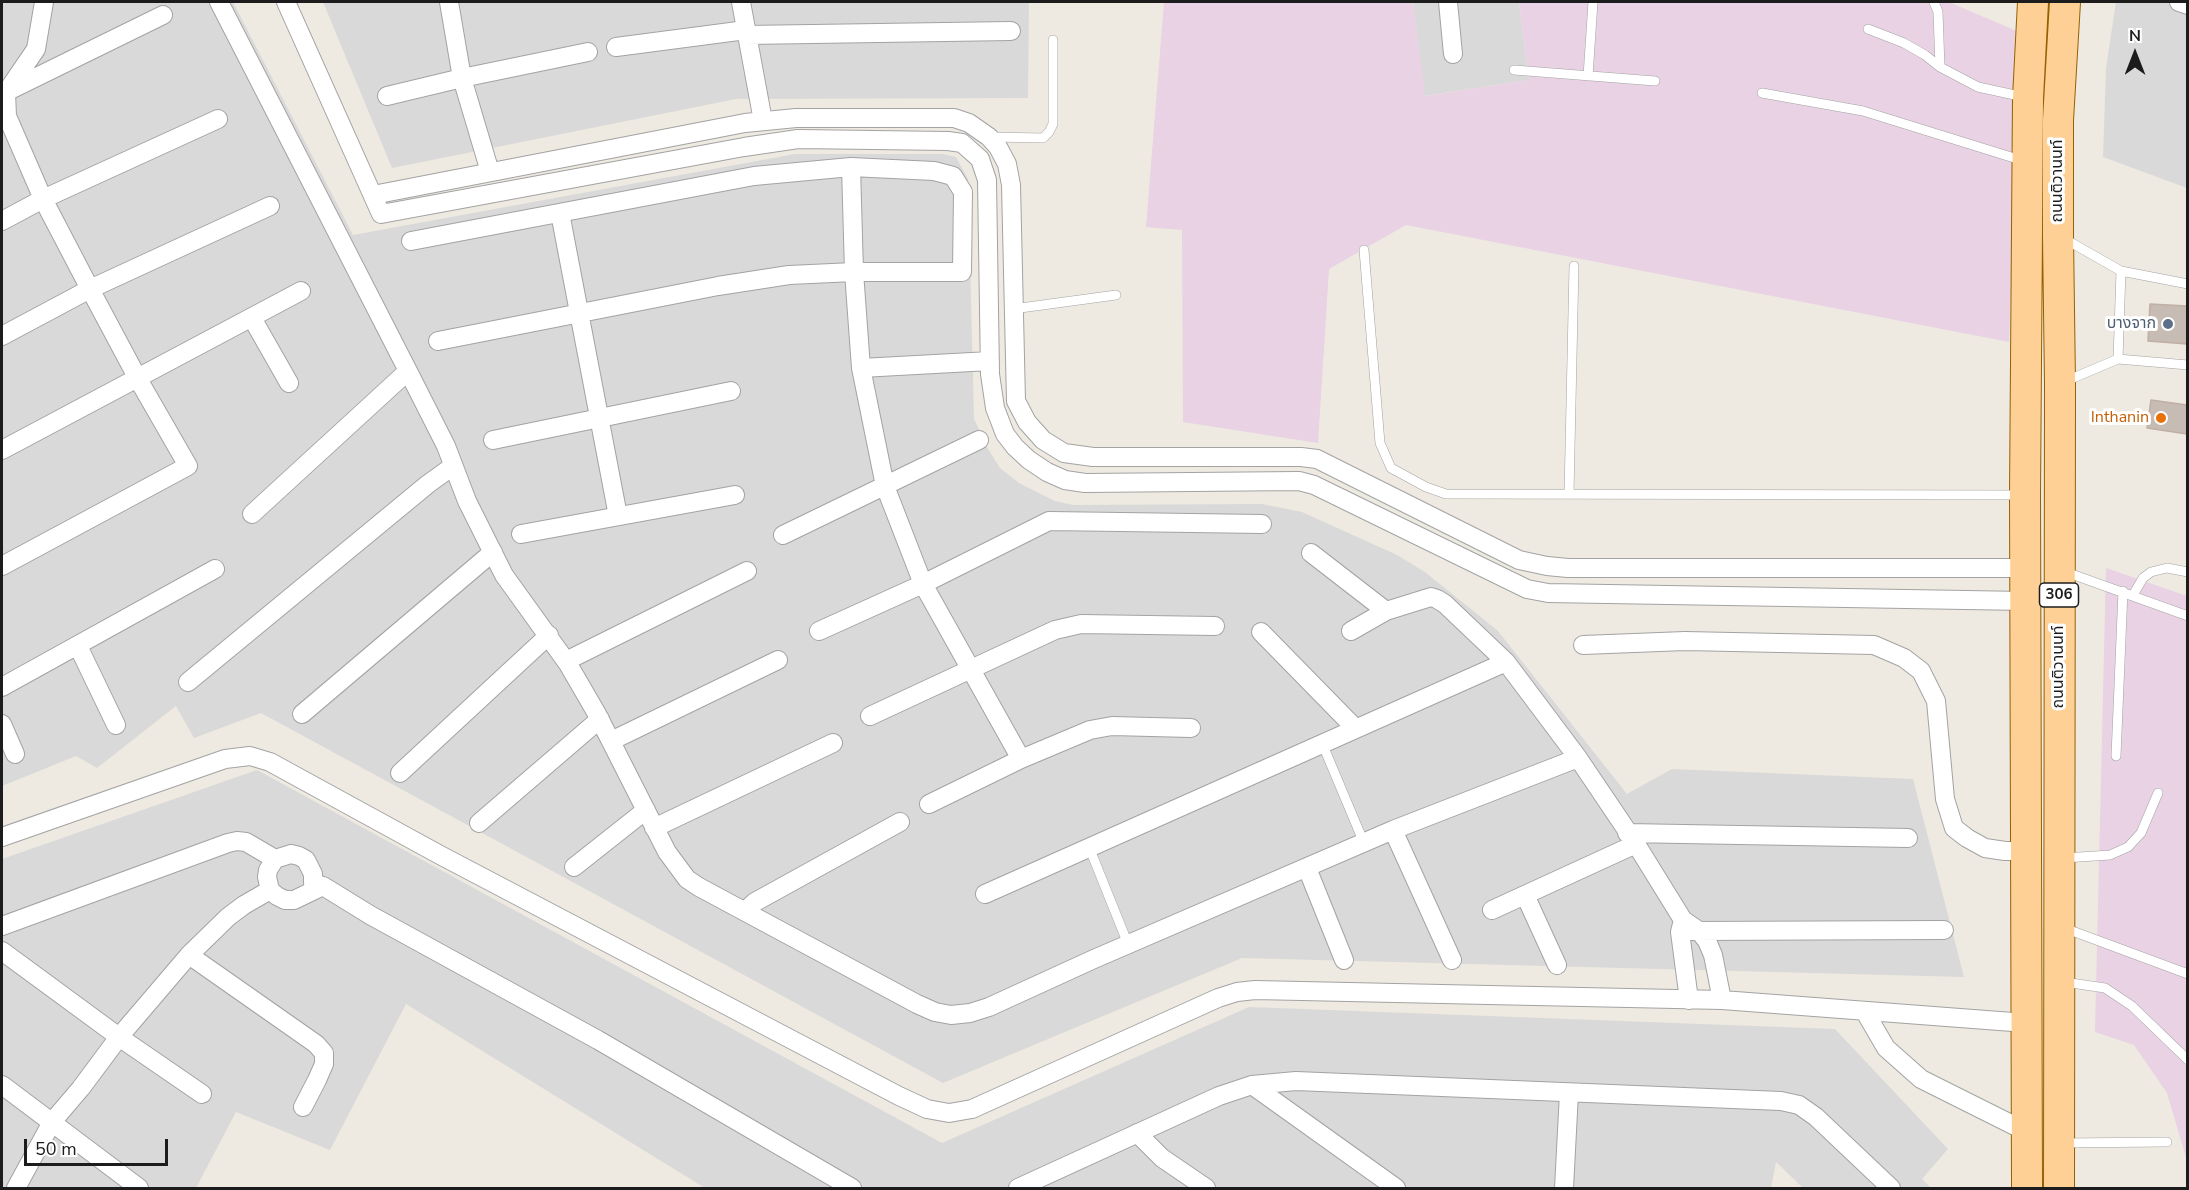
<!DOCTYPE html>
<html>
<head>
<meta charset="utf-8">
<style>
	body { margin:0 }
	#map { position:relative; width:2189px; height:1190px; overflow:hidden; background:#eeeae1; font-family:"Nunito Sans",sans-serif }
	canvas { display:block }
	.frame { position:absolute; inset:0; border:3px solid #1c1c1c; pointer-events:none }
	.north { position:absolute; left:2105px; top:24px; width:60px; height:60px; -webkit-text-stroke:4px #fff; paint-order:stroke; rotate:0deg; font-size:16px; font-weight:700; line-height:24px; text-align:center; color:#1c1c1c }
	.north::after { content:''; display:block; margin:auto; width:21px; height:27px; background:#1c1c1c; clip-path:polygon(50% 0,100% 100%,50% 72%,0 100%) }
	.scale { position:absolute; left:24px; top:1139px; width:144px; height:27px; box-sizing:border-box; border:3px solid #1c1c1c; border-top:0; padding-left:8px; font-size:18px; line-height:21px; white-space:nowrap; color:#1c1c1c; -webkit-text-stroke:4px #fff; paint-order:stroke }
</style>
</head>
<body>
<div id="map">
<canvas width="2189" height="1190"></canvas>
<div class="frame"></div>
<div class="north">N</div>
<div class="scale">50 m</div>
</div>
<script>
const context = document.querySelector('canvas').getContext('2d');
context.lineJoin = 'round';
function fillPath(path, color) {
  context.fillStyle = color;
  context.fill(path, 'evenodd');
}
function poly(rows) {
  const path = new Path2D();
  for (const r of rows) {
    path.moveTo(r[0], r[1]);
    for (let i = 2; i < r.length; i += 2) path.lineTo(r[i], r[i + 1]);
  }
  return path;
}
function trace(path, color, width, dash) {
  context.strokeStyle = color;
  context.lineWidth = width;
  context.lineCap = dash ? 'butt' : 'round';
  context.setLineDash(dash || []);
  context.stroke(path);
}
function write(font, color, halo, rows, align = 'center') {
  context.font = font + ' "Nunito Sans","Noto Sans Thai",sans-serif';
  context.lineWidth = 6;
  context.setLineDash([]);
  context.textBaseline = 'middle';
  context.strokeStyle = halo;
  context.fillStyle = color;
  for (const [text, x, y, turn = 0] of rows) {
    context.save();
    context.translate(x, y);
    context.rotate((+turn || 0) * Math.PI / 180);
    context.textAlign = isNaN(turn) ? turn : align;
    if (halo) context.strokeText(text, 0, 0);
    context.fillText(text, 0, 0);
    context.restore();
  }
}
fillPath(poly([
	[2,2,233,2,353,235,795,154,943,154,956,157,968,179,974,419,988,449,1000,468,1019,483,1055,501,1073,505,1262,504,1302,512,1397,555,1425,572,1498,631,1627,794,1672,769,1913,779,1964,977,1242,958,943,1083,261,713,194,738,176,706,97,768,76,756,2,786],
	[323,2,1029,2,1028,98,736,99,392,168],
	[1413,2,1519,2,1529,80,1424,96],
	[2116,2,2187,2,2187,188,2103,157,2106,68],
	[257,770,942,1143,1249,1007,1835,1029,1948,1149,1922,1179,1931,1188,1803,1188,1776,1162,1771,1188,705,1188,406,1004,330,1150,236,1112,196,1188,2,1188,2,859]
]), '#dad9d9');
fillPath(poly([
	[1164,2,1413,2,1425,96,1529,80,1519,2,1949,2,2019,32,2009,342,1406,225,1329,269,1318,443,1183,422,1182,230,1146,227],
	[2106,568,2187,596,2187,1161,2167,1093,2134,1045,2095,1032]
]), '#e8d2e4');
const building = poly([
	[2150,304,2187,306,2187,344,2148,341,2150,304],
	[2151,400,2187,405,2187,434,2147,428,2151,400]
]);
fillPath(building, '#c6bcb4');
trace(building, '#c1afa3', 1.5);
const service = poly([
	[1934,2,1938,12,1940,67],
	[1868,29,1904,43,1925,55,1940,67,1978,87,2024,97],
	[1514,70,1655,81],
	[1588,76,1593,2],
	[1762,93,1863,111,2024,161],
	[991,137,1043,138,1049,132,1053,124,1053,40],
	[2063,238,2121,271,2118,359,2066,381],
	[1364,250,1380,443,1391,468,1426,487,1446,494,2022,495],
	[2121,271,2188,284],
	[1013,309,1116,295],
	[2118,359,2188,365],
	[1569,494,1574,266],
	[2063,571,2188,616],
	[2133,595,2143,578,2151,572,2167,568,2188,572],
	[1322,743,1364,843],
	[2116,756,2123,591],
	[1089,847,1128,944],
	[2064,858,2110,855,2128,847,2141,833,2158,793],
	[2064,928,2188,974],
	[2064,982,2105,988,2132,1006,2188,1060],
	[2064,1143,2167,1142]
]);
const minor = poly([
	[219,2,408,371,446,446,467,501,504,575,568,664,597,714,667,852,687,879,699,887,917,1004,935,1012,951,1015,970,1013,989,1007,1094,959,1393,830,1578,758,1636,844,1683,920,1699,931,1707,941,1713,955,1722,1000],
	[286,2,381,214,744,147,798,139,948,141,962,143,980,159,987,180,990,374,995,408,1005,434,1015,447,1029,460,1047,472,1065,480,1085,483,1299,481,1314,485,1527,589,1548,593,2025,601],
	[449,2,462,78,490,172],
	[741,2,763,121],
	[1448,2,1453,54],
	[2179,2,2188,5],
	[746,35,1011,31],
	[616,47,746,30],
	[8,91,163,15],
	[387,96,462,78,588,52],
	[851,167,854,272,861,368,885,486,923,584,1021,759],
	[373,195,745,123,796,118,954,118,969,123,989,137,998,147,1007,164,1011,185,1016,401,1027,422,1043,440,1064,453,1093,457,1301,457,1317,459,1519,560,1547,566,1568,568,2025,568],
	[560,213,618,516],
	[2,221,43,199,218,119],
	[411,241,754,176,851,167,934,171,953,176,963,192,962,272,854,272,789,275,718,286,438,341],
	[252,318,289,383],
	[2,336,90,289,270,206],
	[861,368,990,361],
	[493,440,731,391],
	[2,450,301,291],
	[252,514,408,371],
	[521,534,735,495],
	[783,535,979,440],
	[1311,553,1386,611],
	[2,566,188,466,138,379,90,289,43,199,7,116,6,93,36,49,44,2],
	[819,631,923,584,1049,521,1262,524],
	[1351,631,1386,611,1431,597,1437,599,1445,604,1506,662,1578,758],
	[1261,632,1355,728],
	[1583,645,1685,641,1874,645,1904,658,1921,671,1936,701,1945,799,1954,828,1967,838,1985,848,2005,851,2026,851],
	[78,646,116,725],
	[566,661,747,571],
	[188,682,428,484,453,466],
	[2,687,215,569],
	[302,714,493,552],
	[870,716,1055,630,1081,624,1215,626],
	[2,724,15,754],
	[611,741,778,660],
	[400,773,549,635],
	[929,804,1021,759,1090,730,1112,726,1191,728],
	[479,823,600,719],
	[654,828,833,743],
	[1393,830,1452,960],
	[1627,833,1908,838],
	[2,837,225,759,250,756,270,762,440,855,899,1096,927,1109,949,1113,972,1109,1218,998,1237,992,1255,990,1722,1000,2026,1023],
	[291,854,299,856,306,860,313,874,313,883,323,886,294,900,285,900,277,896,270,890,267,877,268,870,275,859,291,854],
	[574,867,646,810],
	[1307,868,1344,960],
	[323,886,370,915,598,1040,852,1188],
	[985,894,1506,662],
	[1525,895,1557,965],
	[1492,910,1636,844],
	[745,911,755,902,900,822],
	[1683,920,1680,932,1689,1000],
	[2,926,228,843,237,841,246,842,275,859],
	[1690,931,1944,930],
	[2,951,119,1037,202,1094],
	[189,955,316,1044,324,1053,324,1064,317,1080,303,1107],
	[1865,1012,1886,1048,1921,1079,2027,1132],
	[2,1085,139,1188],
	[1252,1085,1396,1188],
	[1137,1133,1162,1158,1206,1188],
	[16,1188,52,1122,81,1088,119,1037,189,955,228,917,244,905,270,890],
	[1018,1188,1219,1096,1252,1085,1296,1081,1781,1101,1799,1105,1816,1117,1891,1188],
	[1564,1188,1569,1093]
]);
const primary = poly([
	[2027,1188,2025,495,2028,98,2033,2],
	[2059,1188,2060,384,2058,236,2058,120,2065,2]
]);
trace(service, '#a3a3a3', 10);
trace(minor, '#a3a3a3', 20);
trace(primary, '#946100', 32);
trace(service, '#fff', 9);
trace(minor, '#fff', 18);
trace(primary, '#ffd095', 30);
for (const [x, y, r, color] of [
	[2168,324,6,"#5c6f8a"],
	[2161,418,6,"#e8710a"]
]) {
  const dot = new Path2D();
  dot.arc(x, y, r, 0, 2 * Math.PI);
  context.fillStyle = color;
  context.fill(dot);
  trace(dot, '#fff', 2);
}
for (const [x, y, w] of [
	[2059,595,39]
]) {
  const box = new Path2D();
  box.roundRect(x - w / 2, y - 12, w, 24, 4.5);
  context.fillStyle = '#fff';
  context.fill(box);
  trace(box, '#1c1c1c', 1.5);
}
write('bold 15px', '#1c1c1c', null, [
	["306",2059,595]
]);
write('16px', '#1c1c1c', '#fff', [
	["ถนนติวานนท์",2058,181,-90],
	["ถนนติวานนท์",2059,667,-90]
]);
write('16px', '#4e5e75', '#fff', [
	["บางจาก",2156,324]
], 'right');
write('16px', '#c56008', '#fff', [
	["Inthanin",2149,418]
], 'right');
</script>
</body>
</html>
